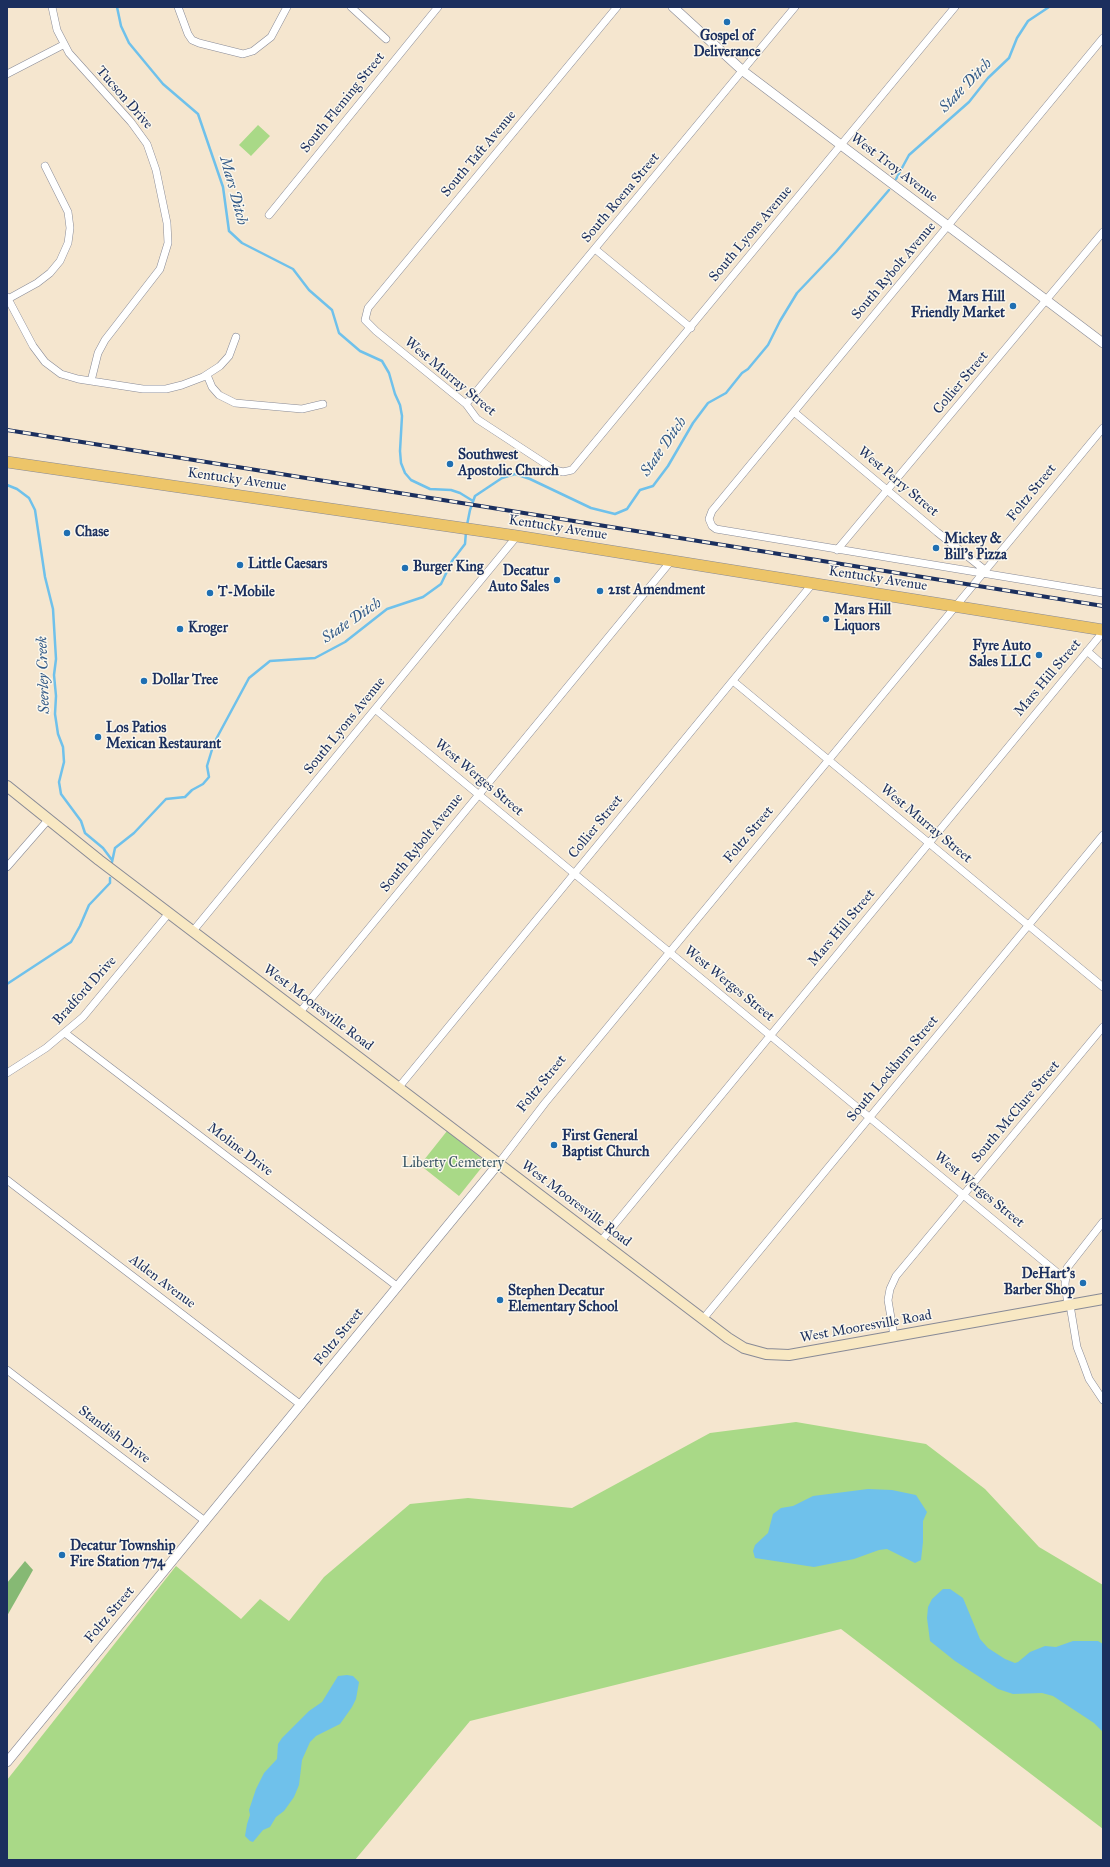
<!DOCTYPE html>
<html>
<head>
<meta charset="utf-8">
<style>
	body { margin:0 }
	#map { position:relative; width:1110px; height:1867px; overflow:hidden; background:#f5e6cf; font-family:"IM FELL Great Primer",serif }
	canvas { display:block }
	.frame { position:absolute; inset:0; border:8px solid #1b2f5e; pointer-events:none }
</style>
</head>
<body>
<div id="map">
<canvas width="1110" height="1867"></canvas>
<div class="frame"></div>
</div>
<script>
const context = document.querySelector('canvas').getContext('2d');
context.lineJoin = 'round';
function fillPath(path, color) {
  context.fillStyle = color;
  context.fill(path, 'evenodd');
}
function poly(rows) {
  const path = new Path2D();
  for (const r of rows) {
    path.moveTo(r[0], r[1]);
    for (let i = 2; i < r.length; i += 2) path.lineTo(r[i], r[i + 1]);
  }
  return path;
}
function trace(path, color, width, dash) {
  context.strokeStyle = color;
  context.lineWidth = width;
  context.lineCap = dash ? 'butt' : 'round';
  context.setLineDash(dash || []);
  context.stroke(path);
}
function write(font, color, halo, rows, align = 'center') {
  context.font = font + ' "IM FELL Great Primer",serif';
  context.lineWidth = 3;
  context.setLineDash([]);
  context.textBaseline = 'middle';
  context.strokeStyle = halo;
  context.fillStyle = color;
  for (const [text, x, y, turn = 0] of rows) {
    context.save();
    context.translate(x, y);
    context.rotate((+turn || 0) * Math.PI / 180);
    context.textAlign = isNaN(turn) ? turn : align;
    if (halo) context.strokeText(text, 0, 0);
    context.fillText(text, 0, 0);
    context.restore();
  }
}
fillPath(poly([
	[258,125,270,136,251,156,239,145],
	[447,1131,486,1162,459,1196,420,1165],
	[796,1422,926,1444,985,1489,1039,1547,1103,1585,1103,1829,841,1629,470,1721,355,1860,7,1860,7,1780,176,1566,241,1619,260,1599,289,1621,324,1577,410,1504,468,1498,572,1508,710,1433]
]), '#a9d987');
fillPath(poly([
	[25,1561,33,1570,7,1616,7,1583]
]), '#86b974');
fillPath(poly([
	[868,1489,892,1490,916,1495,927,1512,923,1521,923,1542,921,1560,915,1563,887,1549,879,1550,854,1559,814,1567,755,1558,753,1551,755,1545,768,1533,773,1514,781,1508,793,1506,813,1496],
	[943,1589,950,1589,963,1598,980,1639,988,1648,1005,1659,1015,1663,1018,1662,1030,1652,1045,1646,1056,1647,1073,1641,1098,1641,1103,1644,1103,1732,1094,1723,1053,1696,1042,1693,1013,1694,998,1689,955,1661,930,1641,927,1618,928,1607,932,1599],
	[347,1675,353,1676,359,1682,356,1699,352,1707,340,1724,316,1736,310,1742,302,1760,299,1785,294,1797,284,1811,276,1817,270,1827,263,1830,253,1842,250,1841,245,1836,247,1824,250,1815,249,1810,256,1789,264,1773,277,1759,278,1744,282,1738,309,1711,322,1702,338,1676]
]), '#6fc1eb');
trace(poly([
	[117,7,121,26,129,43,163,84,198,114,223,187,229,231,242,243,293,269,309,290,332,310,339,333,360,351,382,361,389,373,395,394,400,405,402,416,400,451,401,463,405,473,411,480,430,489,451,490,460,493,473,501],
	[896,179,909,155,969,102,988,78,1009,58,1017,38,1028,21,1049,7],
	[7,485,17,489,29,498,35,510,45,577,53,609,56,659,54,675,56,696,55,714,58,734,63,747,64,762,59,782,61,794,81,821,85,833,103,848,112,860],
	[467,525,470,510,475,496,502,478,515,474,530,479,591,508,615,514,627,509,640,490,653,486,668,466,693,423,708,403,726,393,742,373,748,369,768,345,780,321,797,293,836,252,889,190],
	[112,862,115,848,134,833,166,799,185,797,192,790,203,784,209,777,207,766,214,743,249,678,270,661,315,658,345,642,387,609,423,597,441,584,452,561,465,544,466,532],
	[7,984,71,942,80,926,89,905,110,883,110,878]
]), '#6fc1eb', 2.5);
const minor = poly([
	[52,7,57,30,69,53,131,122,147,144,156,170,167,223,168,243,160,269,105,340,98,353,91,381],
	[178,7,188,34,192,40,199,43,243,54,253,51,271,37,287,7],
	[351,7,386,39],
	[617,7,368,308,365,320,376,331,466,404,477,419,555,470,563,472,572,470,955,7],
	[1103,38,712,511,709,519,712,526,716,529,1103,593],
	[7,74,63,45],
	[269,215,438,7],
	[595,249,691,328],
	[7,297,33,346,45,362,61,374,78,379,143,389,166,389,182,385,203,377,220,366,229,356,236,337],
	[8,299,37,283,50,273,60,261,68,243,70,228,68,212,45,166],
	[207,375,212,387,219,395,235,403,302,409,323,404],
	[466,404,795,7],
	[794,412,937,532,986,571],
	[837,550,1103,232],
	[1087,651,1103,665],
	[733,681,1103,987],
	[375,709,1065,1279],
	[7,867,48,820],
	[193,931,517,536],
	[300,1012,671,561],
	[65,1033,398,1287],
	[7,1073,46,1048,83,1017,169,913],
	[399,1087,813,583],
	[499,1163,545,1103,1103,428],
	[7,1180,301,1405],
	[601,1241,1103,632],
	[1068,1305,1065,1284,1067,1268,1103,1222],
	[1070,1305,1077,1347,1082,1360,1089,1379,1103,1400],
	[703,1319,1103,835],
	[894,1336,888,1300,890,1289,896,1276,1103,1027],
	[7,1370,205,1521]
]);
const tertiary = poly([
	[673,7,743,71,1103,343],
	[7,1762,499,1163]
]);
const secondary = poly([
	[7,786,99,860,728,1338,744,1348,766,1354,789,1355,1103,1299]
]);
const primary = poly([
	[7,462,517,536,1103,630]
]);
trace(minor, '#888a96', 8);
trace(tertiary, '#888a96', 10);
trace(secondary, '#888a96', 12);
trace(primary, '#888a96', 12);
trace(minor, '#fff', 7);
trace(tertiary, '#fff', 9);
trace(secondary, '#f8e8c3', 10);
trace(primary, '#edc569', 11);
const rail = poly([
	[7,430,1103,606]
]);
trace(rail, '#1b2f5e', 4);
trace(rail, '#fbf7ec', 2.5, [8]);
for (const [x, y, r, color] of [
	[727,22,4,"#1f6fb2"],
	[1013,306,4,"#1f6fb2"],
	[450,464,4,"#1f6fb2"],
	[67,533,4,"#1f6fb2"],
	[936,548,4,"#1f6fb2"],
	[240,565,4,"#1f6fb2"],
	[405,568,4,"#1f6fb2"],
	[557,580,4,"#1f6fb2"],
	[600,591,4,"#1f6fb2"],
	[210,593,4,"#1f6fb2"],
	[826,619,4,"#1f6fb2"],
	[180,629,4,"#1f6fb2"],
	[1039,655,4,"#1f6fb2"],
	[144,681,4,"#1f6fb2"],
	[98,737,4,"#1f6fb2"],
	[554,1145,4,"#1f6fb2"],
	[1083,1283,4,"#1f6fb2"],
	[500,1300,4,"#1f6fb2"],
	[62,1555,4,"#1f6fb2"]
]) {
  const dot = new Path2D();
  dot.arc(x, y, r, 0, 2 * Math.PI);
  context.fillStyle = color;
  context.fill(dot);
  trace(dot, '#fbf7ec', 1.5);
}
write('bold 14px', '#1b2f5e', '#fbf7ec', [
	["Gospel of",727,37,"center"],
	["Deliverance",727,53,"center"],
	["Mars Hill",1005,298,"right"],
	["Friendly Market",1005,314,"right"],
	["Southwest",458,456],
	["Apostolic Church",458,472],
	["Chase",75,533],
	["Mickey &",944,540],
	["Bill's Pizza",944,556],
	["Little Caesars",248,565],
	["Burger King",413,568],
	["Decatur",549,572,"right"],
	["Auto Sales",549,588,"right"],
	["21st Amendment",608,591],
	["T-Mobile",218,593],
	["Mars Hill",834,611],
	["Liquors",834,627],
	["Kroger",188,629],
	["Fyre Auto",1031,647,"right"],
	["Sales LLC",1031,663,"right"],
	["Dollar Tree",152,681],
	["Los Patios",106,729],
	["Mexican Restaurant",106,745],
	["First General",562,1137],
	["Baptist Church",562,1153],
	["DeHart’s",1075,1275,"right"],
	["Barber Shop",1075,1291,"right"],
	["Stephen Decatur",508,1292],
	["Elementary School",508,1308],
	["Decatur Township",70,1547],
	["Fire Station 774",70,1563]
], 'left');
write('14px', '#1b2f5e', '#fbf7ec', [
	["Tucson Drive",124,98,49],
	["South Fleming Street",343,103,-51],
	["South Taft Avenue",479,154,-50],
	["West Troy Avenue",894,168,37],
	["South Roena Street",621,198,-50],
	["South Lyons Avenue",751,234,-50],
	["South Rybolt Avenue",894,271,-50],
	["West Murray Street",450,377,40],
	["Collier Street",961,383,-50],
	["Kentucky Avenue",237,480,8],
	["West Perry Street",898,482,40],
	["Foltz Street",1032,493,-51],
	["Kentucky Avenue",558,528,9],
	["Kentucky Avenue",878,579,9],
	["Mars Hill Street",1048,678,-50],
	["South Lyons Avenue",345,726,-51],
	["West Werges Street",479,778,40],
	["West Murray Street",926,824,40],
	["Collier Street",596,827,-51],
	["Foltz Street",749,835,-50],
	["South Rybolt Avenue",422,843,-51],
	["Mars Hill Street",842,928,-50],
	["West Werges Street",729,984,39],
	["Bradford Drive",85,991,-48],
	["West Mooresville Road",318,1008,37],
	["South Lockburn Street",893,1069,-50],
	["Foltz Street",542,1084,-51],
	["South McClure Street",1016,1112,-50],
	["Moline Drive",240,1150,37],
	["West Werges Street",979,1190,39],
	["West Mooresville Road",576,1204,37],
	["Alden Avenue",162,1282,37],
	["West Mooresville Road",866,1327,-10],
	["Foltz Street",339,1337,-51],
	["Standish Drive",114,1435,37],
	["Foltz Street",110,1615,-50]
]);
write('14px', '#3e5a68', '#fbf7ec', [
	["Liberty Cemetery",453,1164]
]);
write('italic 15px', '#345b88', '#fbf7ec', [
	["State Ditch",966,86,-46],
	["Mars Ditch",233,191,75],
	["State Ditch",664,447,-55],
	["State Ditch",352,621,-34],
	["Seerley Creek",44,675,-92]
]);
</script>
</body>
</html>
